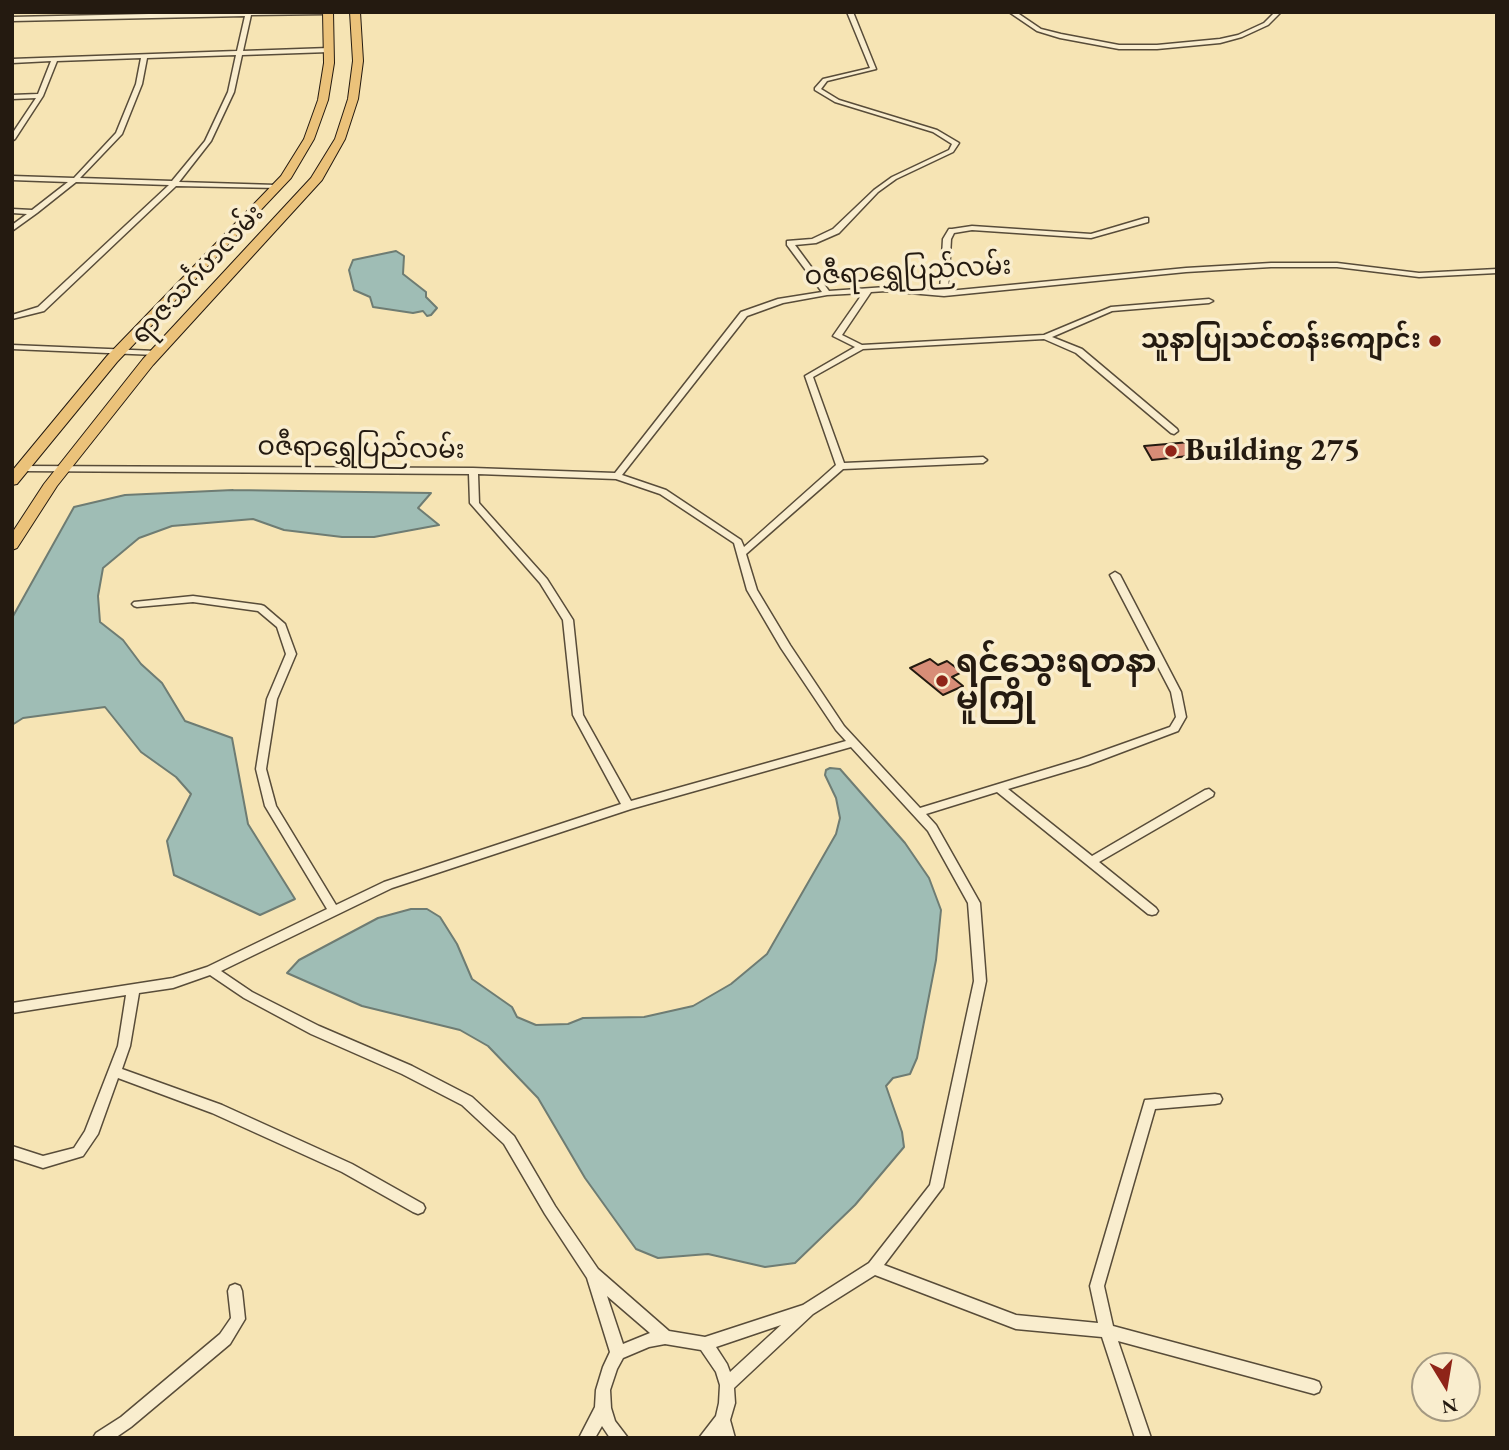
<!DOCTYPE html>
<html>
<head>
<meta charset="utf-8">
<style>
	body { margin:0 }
	#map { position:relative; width:1509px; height:1450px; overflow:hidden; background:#f6e4b4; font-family:"EB Garamond",serif }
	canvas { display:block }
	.frame { position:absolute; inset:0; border:14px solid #241a10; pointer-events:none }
	.north { position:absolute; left:1411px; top:1352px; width:70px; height:70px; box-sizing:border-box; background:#f9edce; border:2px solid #a49982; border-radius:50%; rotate:169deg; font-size:19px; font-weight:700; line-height:28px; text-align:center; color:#241a10 }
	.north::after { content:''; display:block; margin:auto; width:24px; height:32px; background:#8f2418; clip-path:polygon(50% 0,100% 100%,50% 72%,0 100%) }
</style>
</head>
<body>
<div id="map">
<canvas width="1509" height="1450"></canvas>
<div class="frame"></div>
<div class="north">N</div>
</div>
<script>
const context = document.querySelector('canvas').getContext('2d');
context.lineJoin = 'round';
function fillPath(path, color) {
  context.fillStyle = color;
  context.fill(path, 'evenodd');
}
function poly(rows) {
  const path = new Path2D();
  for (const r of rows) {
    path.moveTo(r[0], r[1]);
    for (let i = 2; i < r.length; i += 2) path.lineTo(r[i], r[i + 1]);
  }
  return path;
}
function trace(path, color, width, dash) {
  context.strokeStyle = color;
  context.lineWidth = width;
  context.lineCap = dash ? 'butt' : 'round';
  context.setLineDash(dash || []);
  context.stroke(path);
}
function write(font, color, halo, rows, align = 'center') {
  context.font = font + ' "EB Garamond","Noto Sans Myanmar",serif';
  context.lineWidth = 7;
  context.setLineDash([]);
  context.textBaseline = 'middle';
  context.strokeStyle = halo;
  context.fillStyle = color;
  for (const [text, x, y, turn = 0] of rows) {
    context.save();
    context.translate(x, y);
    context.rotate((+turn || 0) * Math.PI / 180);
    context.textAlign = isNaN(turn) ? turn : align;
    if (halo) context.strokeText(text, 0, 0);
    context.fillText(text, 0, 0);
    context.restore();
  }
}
const water = poly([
	[396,251,404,256,403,274,426,292,426,297,437,308,431,315,427,316,423,311,413,313,373,307,370,297,354,290,349,270,353,260,396,251],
	[233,490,431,493,418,508,439,525,374,537,342,537,284,530,253,519,172,526,139,538,103,568,98,596,100,622,123,640,141,664,162,683,185,721,232,738,248,824,295,899,260,915,174,875,167,841,191,794,176,777,141,752,105,707,23,718,12,725,12,618,74,507,125,495,233,490],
	[830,768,840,769,905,843,929,878,941,910,936,960,917,1058,910,1074,893,1078,886,1086,902,1132,904,1147,855,1205,795,1263,765,1267,708,1254,658,1258,636,1249,585,1178,538,1098,488,1046,460,1030,362,1006,287,973,299,960,378,918,411,909,427,909,440,917,457,944,472,979,512,1007,517,1017,536,1025,568,1024,583,1018,644,1017,693,1006,731,984,767,954,836,834,840,818,836,798,825,775,826,770,830,768]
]);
fillPath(water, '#9fbdb5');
trace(water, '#6e7c73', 2);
const building = poly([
	[1190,442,1198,455,1152,460,1144,446,1190,442],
	[930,659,938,665,947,661,962,672,952,677,963,686,943,695,910,668,930,659]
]);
fillPath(building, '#d88d77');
trace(building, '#241a10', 2);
const street = poly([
	[240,12,331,12,328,14,251,15,243,51,329,48,332,50,329,52,242,55,234,92,211,141,179,182,276,185,278,186,278,188,176,186,44,311,12,319,12,315,38,307,169,185,76,182,37,213,12,231,12,225,27,214,12,213,12,209,32,210,68,182,12,180,12,176,74,178,116,133,136,84,141,58,57,61,43,96,15,139,12,141,12,134,36,98,12,99,12,95,38,94,51,61,12,63,12,59,237,51,245,16,12,21,12,17,240,12],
	[236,55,228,92,205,141,172,181,80,178,122,134,142,84,147,58,236,55],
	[847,12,853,12,876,69,827,81,821,89,839,100,937,130,959,143,953,152,896,179,878,192,839,233,816,243,795,245,829,291,886,287,940,291,943,239,949,229,952,229,972,226,1091,234,1145,218,1148,218,1148,222,1091,238,972,230,954,233,951,239,948,291,1186,268,1271,263,1337,263,1419,273,1497,269,1497,273,1419,277,1337,267,1271,267,1186,272,944,296,886,291,871,292,842,335,862,345,1044,335,1111,307,1209,299,1213,301,1209,303,1112,311,1052,337,1082,349,1177,429,1178,431,1174,434,1171,433,1076,353,1044,339,863,349,813,377,844,463,983,457,987,460,983,463,843,469,746,554,757,590,790,645,844,726,920,808,1080,759,1170,727,1176,717,1171,692,1110,575,1115,572,1120,575,1181,692,1186,717,1178,731,1088,765,1008,789,1092,856,1205,790,1209,789,1214,793,1213,796,1099,862,1156,908,1158,911,1156,914,1152,915,1148,914,997,792,926,814,936,825,980,903,986,981,943,1187,884,1265,1016,1315,1098,1323,1090,1286,1145,1100,1215,1094,1220,1095,1222,1099,1220,1103,1215,1104,1155,1109,1104,1286,1113,1326,1314,1380,1319,1382,1321,1387,1319,1392,1314,1394,1118,1341,1151,1438,1135,1438,1102,1337,1016,1329,875,1275,813,1314,734,1388,735,1403,730,1420,735,1438,719,1438,719,1436,717,1438,699,1438,716,1416,719,1403,720,1385,716,1372,701,1350,665,1344,649,1347,623,1358,617,1369,610,1390,611,1408,615,1421,628,1438,610,1438,602,1426,595,1438,579,1438,595,1407,596,1390,603,1367,610,1352,587,1278,545,1214,504,1144,462,1105,402,1074,311,1034,244,998,210,975,173,988,139,993,130,1046,122,1069,222,1105,352,1164,423,1204,425,1208,423,1212,418,1214,413,1212,342,1172,212,1113,118,1078,98,1134,83,1156,43,1168,12,1158,12,1146,43,1156,74,1148,85,1131,118,1046,126,995,12,1013,12,1003,173,978,207,967,327,909,265,806,256,769,267,699,286,654,277,627,258,611,193,602,137,607,134,606,132,604,134,602,193,596,261,605,264,606,285,624,296,654,277,699,266,769,276,806,336,905,384,882,621,804,573,715,563,620,540,583,470,503,469,474,23,471,19,468,20,466,473,468,615,473,741,312,778,299,822,292,787,245,787,241,812,239,833,229,874,190,892,177,949,150,952,144,933,132,835,102,815,90,815,88,823,79,870,68,847,12],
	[863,293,833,336,855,347,805,376,836,465,744,547,741,540,666,490,622,475,747,316,783,303,827,295,863,293],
	[478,474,616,479,660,494,734,543,747,590,781,648,836,730,846,741,631,801,583,715,573,620,547,579,479,503,478,474],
	[851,747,928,831,968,903,974,981,930,1185,869,1263,803,1305,705,1337,669,1331,598,1269,555,1206,514,1136,472,1097,412,1066,319,1026,252,992,221,971,392,888,631,809,851,747],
	[607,1296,650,1333,623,1344,607,1296],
	[781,1325,730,1372,727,1364,716,1347,781,1325],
	[1009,12,1016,12,1041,29,1061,34,1119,45,1157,45,1220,39,1238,35,1264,23,1275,12,1281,12,1268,25,1242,37,1220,43,1157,49,1119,49,1060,38,1037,31,1009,12],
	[12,345,156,351,160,353,156,355,12,349,12,345],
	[235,1284,240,1286,242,1291,245,1319,230,1344,131,1427,115,1438,93,1438,96,1433,121,1417,220,1334,231,1318,228,1291,230,1286,235,1284]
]);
const primary = poly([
	[323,12,333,12,334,63,328,100,314,139,291,178,117,362,17,484,12,485,12,471,107,356,281,176,304,139,318,100,324,63,323,12],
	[350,12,360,12,363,61,358,99,345,139,322,180,153,365,57,486,17,548,12,550,12,533,44,484,143,359,311,178,335,139,348,99,353,61,350,12]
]);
trace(street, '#584c39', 3);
trace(primary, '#241a10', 2);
fillPath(street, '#f9edce');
fillPath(primary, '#ebc27a');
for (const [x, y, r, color] of [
	[1435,341,7,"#8f2418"],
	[1171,451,7,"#8f2418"],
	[942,681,7,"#8f2418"]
]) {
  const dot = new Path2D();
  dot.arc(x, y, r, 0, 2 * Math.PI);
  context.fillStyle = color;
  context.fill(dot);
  trace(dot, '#f9edce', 2.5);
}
write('26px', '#241a10', '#f9edce', [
	["ဝဇီရာရွှေပြည်လမ်း",908,272,-3],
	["ရာဇသင်္ဂဟလမ်း",198,275,-47],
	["ဝဇီရာရွှေပြည်လမ်း",361,449,1]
]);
write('bold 26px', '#241a10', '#f9edce', [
	["သူနာပြုသင်တန်းကျောင်း",1421,341]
], 'right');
write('bold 32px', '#241a10', '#f9edce', [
	["Building 275",1185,451],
	["ရင်သွေးရတနာ",956,663],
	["မူကြို",956,700]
], 'left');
</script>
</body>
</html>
